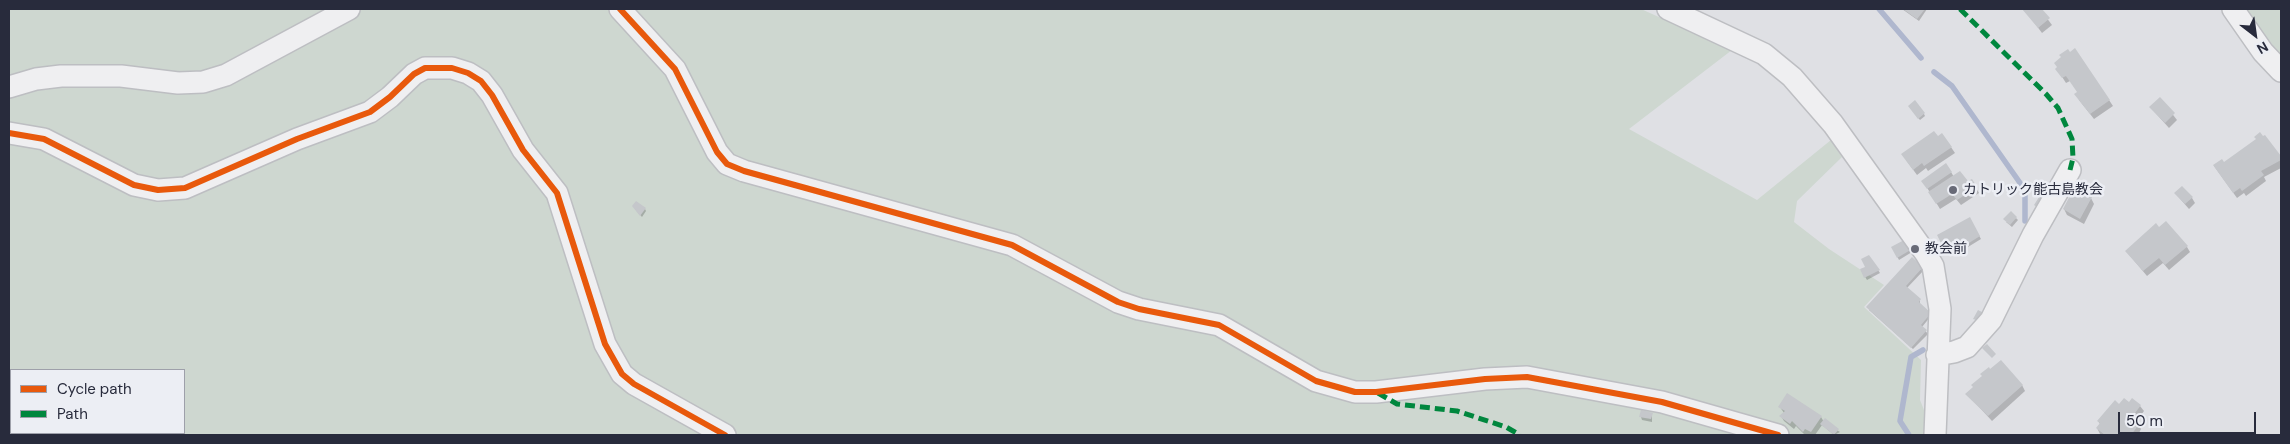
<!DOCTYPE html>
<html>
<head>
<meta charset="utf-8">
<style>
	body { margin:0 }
	#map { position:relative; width:2290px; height:444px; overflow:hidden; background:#dfe0e4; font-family:"DM Sans",sans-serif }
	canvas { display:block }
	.frame { position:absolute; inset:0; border:10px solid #282b3c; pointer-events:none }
	.legend { position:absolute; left:10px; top:369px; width:175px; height:65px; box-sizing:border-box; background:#eceef4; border:1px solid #9ea0aa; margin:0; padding:6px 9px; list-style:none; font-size:15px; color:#282b3c }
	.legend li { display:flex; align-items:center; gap:10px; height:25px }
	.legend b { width:25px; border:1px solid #9ea0aa }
	.north { position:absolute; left:2230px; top:10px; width:50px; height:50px; -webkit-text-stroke:4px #eceef4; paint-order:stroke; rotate:150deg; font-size:14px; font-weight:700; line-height:20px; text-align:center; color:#282b3c }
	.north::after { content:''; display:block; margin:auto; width:18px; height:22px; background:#282b3c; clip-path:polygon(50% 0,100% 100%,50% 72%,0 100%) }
	.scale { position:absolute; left:2118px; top:412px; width:138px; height:22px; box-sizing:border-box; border:2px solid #282b3c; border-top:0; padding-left:6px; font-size:15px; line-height:18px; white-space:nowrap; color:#282b3c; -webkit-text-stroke:4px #eceef4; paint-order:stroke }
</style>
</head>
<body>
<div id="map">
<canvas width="2290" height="444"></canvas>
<div class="frame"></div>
<ul class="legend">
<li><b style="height:6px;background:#e8590c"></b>Cycle path</li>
<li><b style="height:6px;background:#00873e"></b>Path</li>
</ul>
<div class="north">N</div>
<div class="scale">50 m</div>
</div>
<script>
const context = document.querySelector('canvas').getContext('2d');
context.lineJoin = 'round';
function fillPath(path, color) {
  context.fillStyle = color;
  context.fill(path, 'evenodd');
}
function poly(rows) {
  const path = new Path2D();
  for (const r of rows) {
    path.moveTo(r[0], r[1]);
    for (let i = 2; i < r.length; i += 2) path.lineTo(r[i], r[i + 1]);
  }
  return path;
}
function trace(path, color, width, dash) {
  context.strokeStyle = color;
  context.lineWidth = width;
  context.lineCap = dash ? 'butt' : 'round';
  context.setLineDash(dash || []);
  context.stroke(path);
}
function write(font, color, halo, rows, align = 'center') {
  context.font = font + ' "DM Sans","Noto Sans JP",sans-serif';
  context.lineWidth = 5;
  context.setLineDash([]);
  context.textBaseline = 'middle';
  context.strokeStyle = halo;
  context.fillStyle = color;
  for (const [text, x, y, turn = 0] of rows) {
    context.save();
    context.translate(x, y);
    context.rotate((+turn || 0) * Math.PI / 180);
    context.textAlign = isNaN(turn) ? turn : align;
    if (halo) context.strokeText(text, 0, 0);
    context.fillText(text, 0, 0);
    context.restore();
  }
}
fillPath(poly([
	[9,9,1641,9,1732,50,1629,129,1757,200,1831,140,1842,157,1797,201,1794,222,1829,249,1884,285,1864,307,1921,360,1920,400,1934,435,19,435,11,433,184,433,184,370,11,370,11,433,9,432],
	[2246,9,2281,9,2281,57]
]), '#ced7d0');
fillPath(poly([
	[1902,9,1927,9,1919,21],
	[2024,9,2040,9,2052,25,2042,33],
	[2057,69,2109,100,2113,106,2094,119,2079,100,2078,92,2070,81,2066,83],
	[2160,98,2177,120,2169,128,2150,107],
	[1911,109,1924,114,1925,116,1920,120],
	[1942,134,1955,153,1928,171,1926,168,1917,175,1906,160],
	[2265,136,2281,158,2281,168,2264,177,2266,181,2246,196,2244,193,2237,198,2214,166,2224,164],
	[1951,172,1954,177,1967,183,1971,180,1979,193,1961,205,1956,199,1940,209,1923,181],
	[2175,193,2192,198,2195,203,2189,209],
	[2091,198,2094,204,2084,224,2067,215,2064,209],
	[635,209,645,209,646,211,642,217],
	[2016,218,2018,220,2012,227,2006,222],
	[1970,219,1981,239,1955,255,1949,244,1944,246,1938,235],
	[1906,240,1912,252,1899,260,1893,248],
	[2187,247,2190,252,2169,270,2163,263,2147,276,2126,251],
	[1869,256,1880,273,1867,280,1861,270,1866,268],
	[1922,268,1924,270,1907,288,1920,300,1920,305,1931,316,1922,327,1928,334,1913,349,1869,310],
	[2022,385,2025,391,1992,421,1967,394],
	[2129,403,2140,406,2144,411,2136,422,2141,429,2138,435,2100,434,2097,428,2100,424,2098,421,2120,405],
	[1780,407,1821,417,1824,422,1840,432,1834,435,1822,425,1815,435,1805,435,1796,426,1794,429,1784,421,1781,416,1784,413],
	[1652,414,1652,422,1642,420,1641,417]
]), '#0003');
trace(poly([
	[1879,9,1921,58],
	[1934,72,1952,86,2025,190,2025,221],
	[1909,435,1900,421,1911,357,1923,350]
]), '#afb7ce', 5.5);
fillPath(poly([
	[1903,9,1925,9,1917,19],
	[2022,9,2042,9,2050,18,2038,28],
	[2075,48,2110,100,2090,114,2074,94,2077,92,2066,76,2062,78,2055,69,2057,67,2054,63,2061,57,2059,55,2068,49,2070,52],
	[2160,97,2175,113,2165,123,2149,107],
	[1915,100,1925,113,1918,119,1908,106],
	[1934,131,1938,136,1942,133,1952,147,1924,166,1922,163,1913,170,1901,154],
	[2260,132,2263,136,2265,135,2281,156,2281,160,2261,171,2264,175,2242,191,2240,188,2233,193,2213,165,2222,159,2224,162,2256,139,2254,137],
	[1946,163,1952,172,1927,189,1921,181],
	[1960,171,1968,181,1972,179,1977,187,1957,200,1952,194,1936,204,1928,192],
	[2182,186,2193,197,2185,204,2174,193],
	[2074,188,2092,197,2080,219,2063,209],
	[2041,194,2048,199,2041,210,2034,205],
	[636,201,646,208,640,216,632,206],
	[2011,211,2017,217,2010,225,2003,219],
	[1970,217,1980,236,1953,253,1947,242,1942,245,1937,235],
	[2166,221,2188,246,2165,265,2159,258,2143,271,2125,251,2156,223,2159,227],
	[1906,239,1912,249,1897,258,1891,247],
	[1869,255,1880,270,1864,278,1860,269,1865,267,1861,259],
	[1912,257,1923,267,1906,286,1921,299,1919,302,1931,313,1921,325,1927,330,1911,348,1866,307],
	[1978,310,1984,313,1979,321,1973,319],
	[1987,344,1996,354,1992,358,1982,348],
	[2001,360,2023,385,1988,416,1965,394,1973,387,1971,385,1982,376,1980,374,1989,367,1990,369],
	[1787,393,1822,416,1811,432,1805,429,1803,432,1792,421,1790,424,1779,416,1785,411,1778,407],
	[2124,398,2129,402,2132,398,2141,405,2132,417,2139,422,2137,427,2131,435,2127,433,2125,435,2105,435,2096,428,2100,423,2097,421,2115,400,2119,404],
	[1641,410,1653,413,1651,419,1639,417],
	[1825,418,1839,429,1834,435,1820,424]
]), '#c5c7cb');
const street = poly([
	[620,9,675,69,717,152,727,164,744,171,1012,245,1118,302,1139,309,1219,325,1316,381,1355,392,1376,392,1485,379,1527,377,1662,402,1778,435],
	[1668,9,1764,54,1792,77,1833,124,1926,254,1933,266,1940,309,1935,435],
	[2233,9,2263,52,2281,71],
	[9,87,36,79,61,76,121,76,178,83,203,82,226,75,349,9],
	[9,133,44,139,134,185,158,190,185,188,297,139,370,112,390,97,414,74,425,68,452,68,468,73,481,81,492,95,523,150,557,193,605,344,622,374,634,384,725,435],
	[1937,355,1954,352,1967,347,1991,320,2033,235,2070,170]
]);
trace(street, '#bdbec2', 24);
trace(street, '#efeff1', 21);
trace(poly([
	[1960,9,2046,94,2058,108,2072,139,2073,158,2070,170],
	[1378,393,1397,404,1457,411,1506,427,1520,435]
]), '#00873e', 5, [10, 5]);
trace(poly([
	[620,9,675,69,717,152,727,164,744,171,1012,245,1118,302,1139,309,1219,325,1316,381,1355,392,1376,392,1485,379,1527,377,1662,402,1778,435],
	[9,133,44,139,134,185,158,190,185,188,297,139,370,112,390,97,414,74,425,68,452,68,468,73,481,81,492,95,523,150,557,193,605,344,622,374,634,384,725,435]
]), '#e8590c', 6);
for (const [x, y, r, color] of [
	[1953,190,5,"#686a77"],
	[1915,249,5,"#686a77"]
]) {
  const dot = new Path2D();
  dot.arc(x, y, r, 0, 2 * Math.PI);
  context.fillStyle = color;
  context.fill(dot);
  trace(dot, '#eceef4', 2);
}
write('14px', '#282b3c', '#eceef4', [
	["カトリック能古島教会",1963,190],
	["教会前",1925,249]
], 'left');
</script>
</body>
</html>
